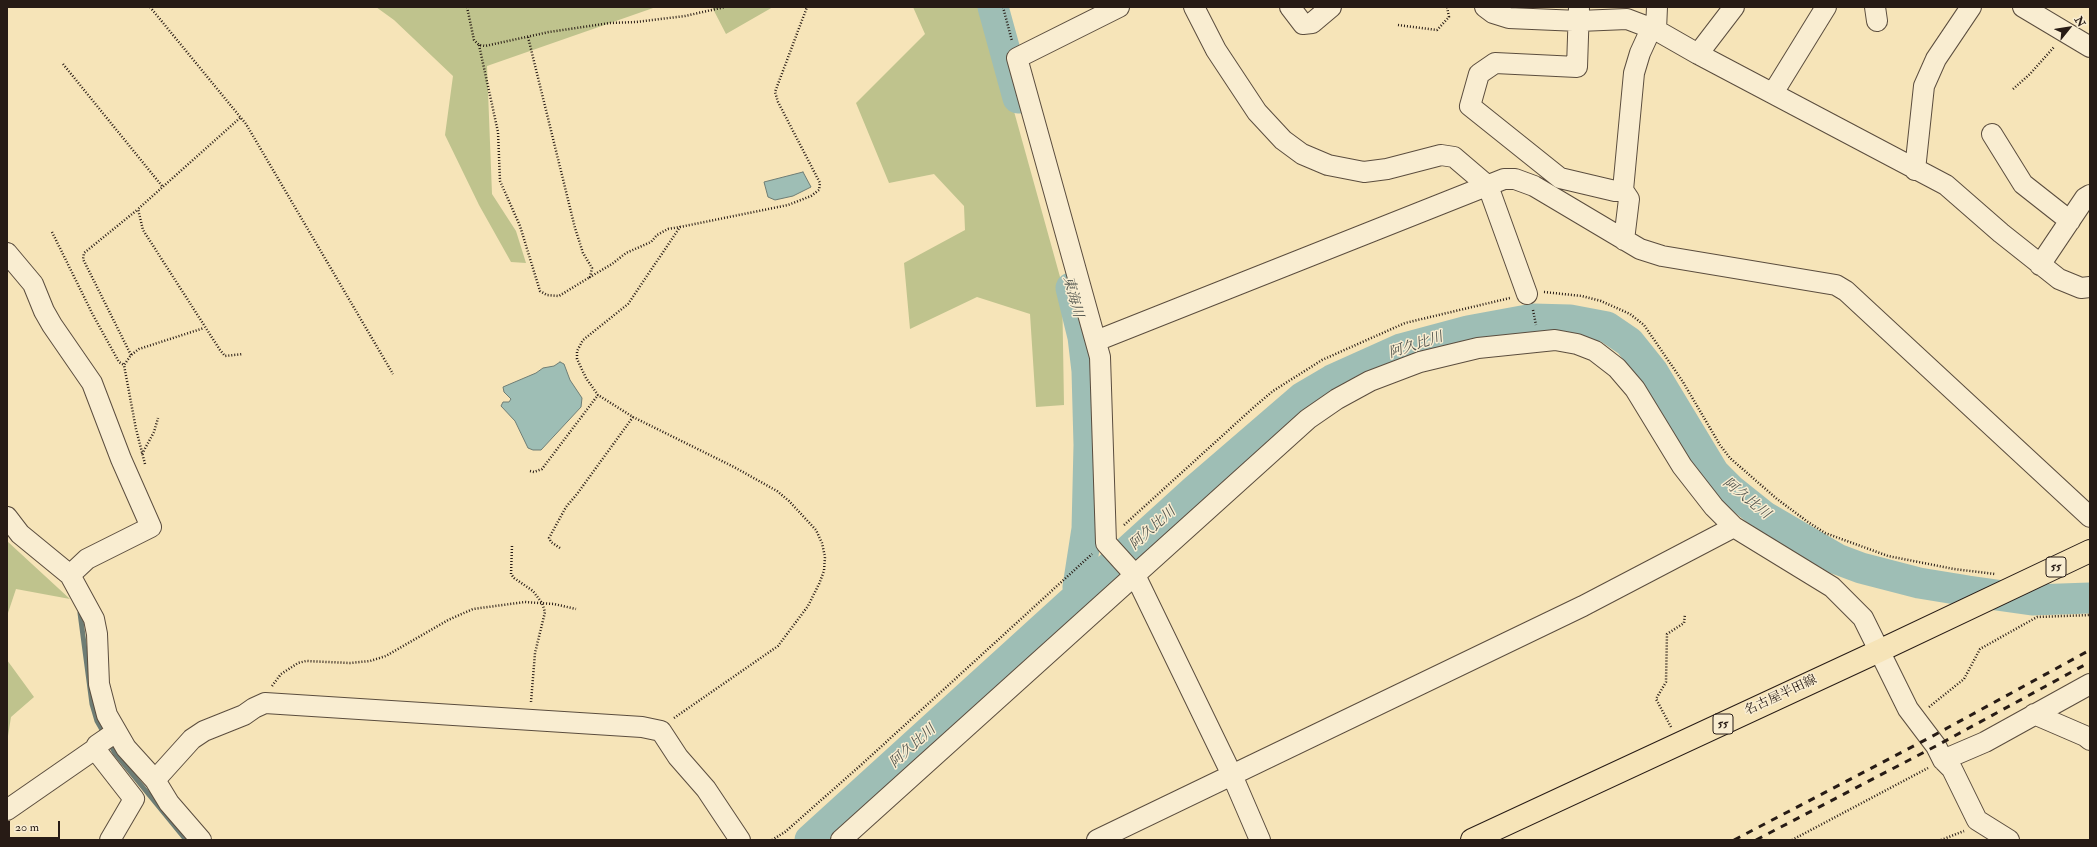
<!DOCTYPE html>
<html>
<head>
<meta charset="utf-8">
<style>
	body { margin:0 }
	#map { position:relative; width:2097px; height:847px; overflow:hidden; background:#f6e4b8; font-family:"IM FELL Double Pica",serif }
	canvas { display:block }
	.frame { position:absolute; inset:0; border:8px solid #271b15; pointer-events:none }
	.north { position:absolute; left:2049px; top:8px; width:40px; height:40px; -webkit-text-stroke:3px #f9edd1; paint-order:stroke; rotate:60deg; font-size:11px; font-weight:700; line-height:16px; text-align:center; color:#271b15 }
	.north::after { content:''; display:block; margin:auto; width:14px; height:18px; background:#271b15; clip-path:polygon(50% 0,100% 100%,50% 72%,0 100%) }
	.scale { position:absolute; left:8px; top:821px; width:52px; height:18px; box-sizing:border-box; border:2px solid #271b15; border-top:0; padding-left:5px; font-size:12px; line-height:14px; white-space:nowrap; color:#271b15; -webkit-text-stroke:3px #f9edd1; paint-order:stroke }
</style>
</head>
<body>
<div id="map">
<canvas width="2097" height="847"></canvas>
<div class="frame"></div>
<div class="north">N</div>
<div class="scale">20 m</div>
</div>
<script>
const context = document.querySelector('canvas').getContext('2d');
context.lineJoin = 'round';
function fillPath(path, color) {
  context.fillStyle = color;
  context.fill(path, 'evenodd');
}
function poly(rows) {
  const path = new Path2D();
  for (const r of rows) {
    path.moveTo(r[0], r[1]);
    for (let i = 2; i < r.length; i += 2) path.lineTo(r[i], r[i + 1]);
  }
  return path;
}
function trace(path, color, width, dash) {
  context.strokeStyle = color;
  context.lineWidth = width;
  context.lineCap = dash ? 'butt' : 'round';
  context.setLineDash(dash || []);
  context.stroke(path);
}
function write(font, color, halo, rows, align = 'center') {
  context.font = font + ' "IM FELL Double Pica","Noto Serif JP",serif';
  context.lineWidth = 3;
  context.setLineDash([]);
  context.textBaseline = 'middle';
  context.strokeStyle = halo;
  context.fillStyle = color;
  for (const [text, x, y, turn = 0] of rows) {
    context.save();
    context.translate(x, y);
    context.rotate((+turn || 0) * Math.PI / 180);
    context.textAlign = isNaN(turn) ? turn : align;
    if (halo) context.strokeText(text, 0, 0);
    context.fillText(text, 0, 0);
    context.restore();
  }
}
fillPath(poly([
	[376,7,656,7,487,66,492,194,516,231,526,263,511,262,479,205,445,135,453,76,394,20],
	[712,7,773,7,726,34],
	[913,7,985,7,1062,284,1064,405,1036,407,1030,314,977,297,910,329,904,263,965,230,964,206,934,174,889,183,856,103,925,34],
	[7,541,70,599,16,589,7,616],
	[7,660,34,697,11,717,8,736]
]), '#bfc38d');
const water = poly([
	[803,172,811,187,793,196,775,200,768,197,764,182,803,172],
	[560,362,564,364,570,380,582,398,581,407,541,450,533,450,528,448,515,421,501,406,503,402,509,402,511,399,504,392,503,387,536,373,543,368,554,366,560,362]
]);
fillPath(water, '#9ebeb5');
trace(water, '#6e7d75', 1);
trace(poly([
	[80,613,92,704,97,721,105,735],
	[109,742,115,753,186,840]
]), '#6e7d75', 5);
trace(poly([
	[993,7,1018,98],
	[1071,288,1083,337,1087,371,1089,445,1087,529,1078,587,1079,595],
	[810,840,1195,490,1303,397,1332,380,1401,349,1468,331,1533,319,1570,320,1607,327,1629,342,1653,372,1714,473,1730,489,1765,517,1837,559,1861,568,1919,583,1968,591,2032,600,2090,598]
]), '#9ebeb5', 31);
const minor = poly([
	[1119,7,1017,58,1100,357,1106,543,1135,575,1232,775,1260,840],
	[1194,7,1216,50,1257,112,1283,140,1302,154,1328,165,1364,172,1387,169,1441,155,1454,157,1488,186,1527,294],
	[1290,7,1303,24,1312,23,1331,7],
	[1485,7,1493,13,1509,18,1579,21,1627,19,1656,30,1698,54,1946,185,2001,233,2059,279,2081,288,2090,287],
	[1579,7,1577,67,1495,63,1479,74,1470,106,1560,178,1615,191,1623,190],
	[1875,7,1877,21],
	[2023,7,2090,47],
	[1656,30,1657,7],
	[1698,54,1734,7],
	[1773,93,1826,7],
	[1992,134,2023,184,2070,221],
	[1915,170,1924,86,1936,59,1971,7],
	[1624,240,1629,199,1623,190,1634,73,1640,53,1651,29],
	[7,253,33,284,44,311,52,325,92,383,121,459,151,527,87,559,70,575],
	[2040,265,2085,198,2090,195],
	[1096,341,1504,179,1515,179,1534,186,1640,249,1662,256,1836,285,1846,291,2090,517],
	[7,517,20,534,70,575,94,619,97,634,99,684,107,715,126,748,155,780,169,803,201,840],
	[2034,714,2085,736,2090,740],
	[95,749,134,799,110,840],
	[1943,760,1985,742,2090,684],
	[155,780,192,739,204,731,244,715,254,708,265,703,642,727,661,731,678,757,706,789,740,840],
	[7,810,95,749,97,745,116,732],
	[841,840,1308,419,1337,399,1370,381,1420,362,1478,348,1555,340,1577,344,1595,351,1617,368,1635,389,1682,466,1714,507,1734,527,1832,587,1863,618,1908,709,1936,746,1943,760,1952,769,1977,820,2009,840],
	[1097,840,1583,606,1734,527]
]);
const primary = poly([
	[1472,840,1879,651,2090,551]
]);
trace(minor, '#5b4d3e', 22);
trace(primary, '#271b15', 24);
trace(poly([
	[150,7,246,124,393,374],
	[467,7,474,40,479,45,485,46,549,32,610,23,636,22,685,16,725,7],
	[1003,7,1012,41],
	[1398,25,1437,30,1449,17,1447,7],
	[528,37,575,228,583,253,592,268,590,277,612,264,626,253,651,242,657,235,668,229,680,227],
	[479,45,498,132,500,181,520,226,540,291,547,295,559,296,590,277],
	[63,64,162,186],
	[2013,89,2030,74,2054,47],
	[240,118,138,209,143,230,220,350,225,356,243,354],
	[52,232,93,315,119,362,124,365],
	[1544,292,1582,296,1601,301,1630,314,1644,325,1683,382,1720,445,1730,458,1777,499,1808,522,1825,533,1888,556,1954,569,1995,574],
	[1533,310,1536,325],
	[131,355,83,259,84,253,137,210],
	[142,454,154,432,158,418],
	[145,464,136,429,124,365,131,355,139,349,204,328],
	[530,471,534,472,542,469,598,395],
	[1124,525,1254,407,1273,391,1322,360,1405,323,1510,298],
	[512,546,511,574,514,578,533,591,542,603,545,612,535,653,531,702],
	[560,548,551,542,549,538,566,507,577,494,633,417],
	[272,686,281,674,298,663,306,661,350,663,370,661,386,656,448,620,473,609,525,602,554,604,576,609],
	[1929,707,1964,679,1980,649,2037,617,2090,615],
	[674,718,778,646,808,606,819,584,824,571,825,557,822,543,816,530,789,501,777,491,734,467,633,417,598,395,586,378,577,359,577,351,583,340,628,304,680,227,788,205,811,196,819,190,820,183,778,102,775,92,807,7],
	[1671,727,1656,699,1666,682,1667,634,1684,623,1685,614],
	[772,840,785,832,861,765,1092,554],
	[1792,840,1928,768],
	[1941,840,1964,831]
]), '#271b15', 2.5, [1, 2]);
trace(minor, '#f9edd1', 20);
trace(primary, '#f6e4b8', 22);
trace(poly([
	[1734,840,1929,738,2090,650],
	[1756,840,1936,746,2090,662]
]), '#271b15', 3, [7, 7]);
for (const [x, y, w] of [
	[2056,567,20],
	[1723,724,20]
]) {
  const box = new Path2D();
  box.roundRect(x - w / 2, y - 10, w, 20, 3);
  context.fillStyle = '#f9edd1';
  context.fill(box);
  trace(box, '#271b15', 1);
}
write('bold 12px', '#271b15', null, [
	["55",2056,567],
	["55",1723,724]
]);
write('13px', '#271b15', '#f9edd1', [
	["名古屋半田線",1781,696,-25]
]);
write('italic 14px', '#51544d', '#f9edd1', [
	["東海川",1072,297,75],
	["阿久比川",1416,346,-18],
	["阿久比川",1746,499,39],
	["阿久比川",1153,529,-42],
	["阿久比川",913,747,-42]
]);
</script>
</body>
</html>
